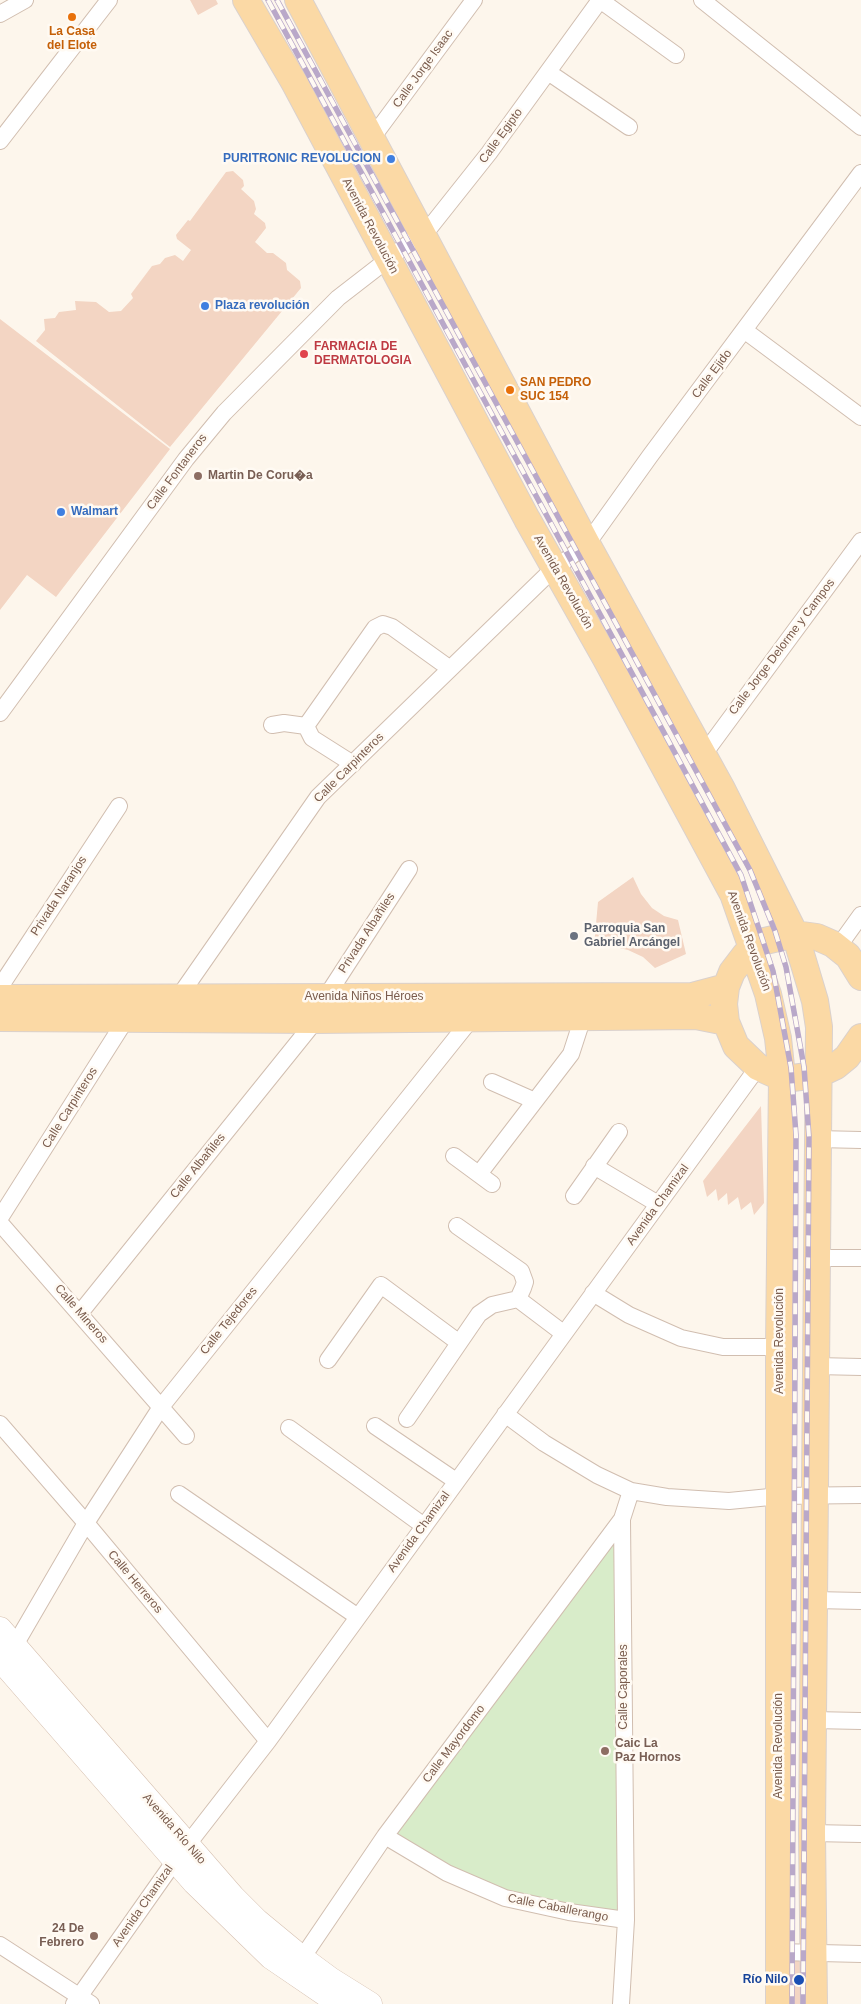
<!DOCTYPE html>
<html>
<head>
<meta charset="utf-8">
<style>
	body { margin:0 }
	canvas { display:block; background:#fdf6ec }
</style>
</head>
<body>
<canvas width="861" height="2004"></canvas>
<script>
const context = document.querySelector('canvas').getContext('2d');
context.lineJoin = 'round';
function fillPath(path, color) {
  context.fillStyle = color;
  context.fill(path, 'evenodd');
}
function poly(rows) {
  const path = new Path2D();
  for (const r of rows) {
    path.moveTo(r[0], r[1]);
    for (let i = 2; i < r.length; i += 2) path.lineTo(r[i], r[i + 1]);
  }
  return path;
}
function trace(path, color, width, dash) {
  context.strokeStyle = color;
  context.lineWidth = width;
  context.lineCap = dash ? 'butt' : 'round';
  context.setLineDash(dash || []);
  context.stroke(path);
}
function write(font, color, halo, rows, align = 'center') {
  context.font = font + ' Helvetica,sans-serif';
  context.lineWidth = 5;
  context.setLineDash([]);
  context.textBaseline = 'middle';
  context.strokeStyle = halo;
  context.fillStyle = color;
  for (const [text, x, y, turn = 0] of rows) {
    context.save();
    context.translate(x, y);
    context.rotate((+turn || 0) * Math.PI / 180);
    context.textAlign = isNaN(turn) ? turn : align;
    if (halo) context.strokeText(text, 0, 0);
    context.fillText(text, 0, 0);
    context.restore();
  }
}
fillPath(poly([
	[622,1519,619,1915,507,1897,391,1837]
]), '#d8ecc9');
fillPath(poly([
	[190,0,216,0,218,4,198,15],
	[233,171,243,180,244,186,241,189,254,201,256,209,254,214,265,223,266,228,255,242,267,253,273,253,286,263,287,270,300,281,301,288,170,447,36,341,45,330,44,319,55,318,59,312,76,310,75,301,96,302,109,312,121,311,133,298,131,294,152,266,160,264,165,258,175,255,183,261,191,250,177,239,176,235,188,220,190,221,226,172],
	[0,319,170,449,56,597,27,575,0,610],
	[633,877,641,894,652,908,664,916,678,920,686,954,655,968,643,957,628,950,611,946,594,946,598,902],
	[761,1106,764,1203,754,1215,751,1202,741,1210,738,1197,728,1205,727,1193,718,1201,716,1189,707,1197,703,1181],
	[780,1953,818,1955,817,2004,780,2004]
]), '#f3d5c3');
const minor = poly([
	[600,0,676,55],
	[702,0,861,127],
	[0,14,25,0],
	[548,72,629,127],
	[372,138,474,0],
	[0,141,109,0],
	[744,330,861,417],
	[0,713,186,459,224,413,338,298,431,226,489,153,600,0],
	[272,725,284,723,306,726],
	[704,754,861,541],
	[353,764,312,738,306,726,375,628,383,624,392,627,449,668],
	[838,947,861,915],
	[0,987,119,806],
	[326,997,409,869],
	[178,998,318,797,549,573,587,544,650,456,861,173],
	[492,1082,535,1101],
	[817,1139,861,1140],
	[454,1156,492,1184],
	[594,1166,658,1204],
	[479,1174,571,1054,583,1017],
	[574,1196,619,1132],
	[0,1218,130,1013],
	[0,1223,186,1436],
	[816,1258,861,1258],
	[593,1293,629,1315,681,1338,723,1347,779,1347],
	[518,1299,563,1333],
	[80,1313,316,1020],
	[328,1360,381,1285,458,1342],
	[816,1366,861,1367],
	[505,1414,544,1443,597,1475,631,1491,667,1497,729,1501,780,1496,861,1495],
	[407,1419,479,1314,492,1305,518,1299,523,1288,525,1282,521,1271,457,1226],
	[0,1424,86,1523,268,1741],
	[375,1426,456,1481],
	[289,1428,424,1526],
	[179,1494,358,1617],
	[814,1600,861,1601],
	[8,1652,15,1645,86,1523,161,1407,472,1018],
	[813,1720,861,1721],
	[812,1833,861,1834],
	[385,1836,447,1873,505,1898,569,1912,626,1920],
	[0,1945,91,2004],
	[779,1952,861,1954],
	[296,1967,385,1836,622,1519],
	[74,2004,174,1862,268,1741,758,1067],
	[621,2004,626,1920,622,1519,631,1491]
]);
const secondary = poly([
	[0,1629,233,1897,257,1921,303,1959,330,1979,370,2004],
	[0,1659,195,1883,271,1957,337,2002]
]);
const primary = poly([
	[246,0,294,82,527,519,605,657,733,894,768,994,778,1038,782,1076,779,1347,779,2004],
	[298,0,587,544,722,789,795,934,815,1001,819,1027,812,1833,814,2004],
	[861,977,848,956,833,944,817,937,795,934,765,941,745,955,732,972,726,987,724,1004,726,1022,736,1046,758,1067,776,1075,792,1078,817,1075,836,1066,847,1057,861,1037],
	[0,998,692,996,726,987],
	[0,1018,316,1020,696,1016,726,1022]
]);
trace(minor, '#d1beb0', 18);
trace(secondary, '#d6c0b0', 25);
trace(primary, '#dad1cd', 28);
trace(minor, '#fff', 16);
trace(secondary, '#fff', 24);
trace(primary, '#fbd9a5', 26);
const rail = poly([
	[268,0,741,875,773,971,791,1068,796,1135,792,2004],
	[277,0,750,870,775,931,786,967,804,1067,809,1137,803,2004]
]);
trace(rail, '#b9a8c9', 5.5);
trace(rail, '#fffaf3', 4, [11]);
for (const [x, y, r, color] of [
	[72,17,5,"#e8710a"],
	[391,159,5,"#3f7fe0"],
	[205,306,5,"#3f7fe0"],
	[304,354,5,"#e0444e"],
	[510,390,5,"#e8710a"],
	[198,476,5,"#8d6e63"],
	[61,512,5,"#3f7fe0"],
	[574,936,5,"#6b7280"],
	[605,1751,5,"#8d6e63"],
	[94,1936,5,"#8d6e63"],
	[799,1980,6,"#1a4fb4"]
]) {
  const dot = new Path2D();
  dot.arc(x, y, r, 0, 2 * Math.PI);
  context.fillStyle = color;
  context.fill(dot);
  trace(dot, '#fffaf3', 2);
}
write('bold 12px', '#c56008', '#fffaf3', [
	["La Casa",72,32],
	["del Elote",72,46],
	["SAN PEDRO",520,383,"left"],
	["SUC 154",520,397,"left"]
]);
write('12px', '#7a5c4d', '#fffaf3', [
	["Calle Jorge Isaac",423,69,-54],
	["Calle Egipto",501,136,-54],
	["Avenida Revolución",370,226,62],
	["Calle Ejido",712,374,-53],
	["Calle Fontaneros",177,472,-53],
	["Avenida Revolución",563,582,60],
	["Calle Jorge Delorme y Campos",782,647,-53],
	["Calle Carpinteros",349,768,-45],
	["Privada Naranjos",59,896,-57],
	["Privada Albañiles",367,933,-57],
	["Avenida Revolución",749,941,70],
	["Avenida Niños Héroes",364,997],
	["Calle Carpinteros",70,1108,-58],
	["Calle Albañiles",198,1166,-51],
	["Avenida Chamizal",658,1205,-54],
	["Calle Mineros",81,1314,49],
	["Calle Tejedores",229,1321,-51],
	["Avenida Revolución",780,1341,-90],
	["Avenida Chamizal",419,1532,-54],
	["Calle Herreros",135,1582,50],
	["Calle Caporales",624,1687,-90],
	["Calle Mayordomo",454,1744,-53],
	["Avenida Revolución",779,1746,-90],
	["Avenida Río Nilo",174,1829,49],
	["Avenida Chamizal",143,1906,-55],
	["Calle Caballerango",558,1908,11]
]);
write('bold 12px', '#366cbe', '#fffaf3', [
	["PURITRONIC REVOLUCION",381,159,"right"],
	["Plaza revolución",215,306],
	["Walmart",71,512]
], 'left');
write('bold 12px', '#be3a42', '#fffaf3', [
	["FARMACIA DE",314,347],
	["DERMATOLOGIA",314,361]
], 'left');
write('bold 12px', '#785e54', '#fffaf3', [
	["Martin De Coru�a",208,476],
	["Caic La",615,1744],
	["Paz Hornos",615,1758],
	["24 De",84,1929,"right"],
	["Febrero",84,1943,"right"]
], 'left');
write('bold 12px', '#5b616d', '#fffaf3', [
	["Parroquia San",584,929],
	["Gabriel Arcángel",584,943]
], 'left');
write('bold 12px', '#164399', '#fffaf3', [
	["Río Nilo",788,1980]
], 'right');
</script>
</body>
</html>
